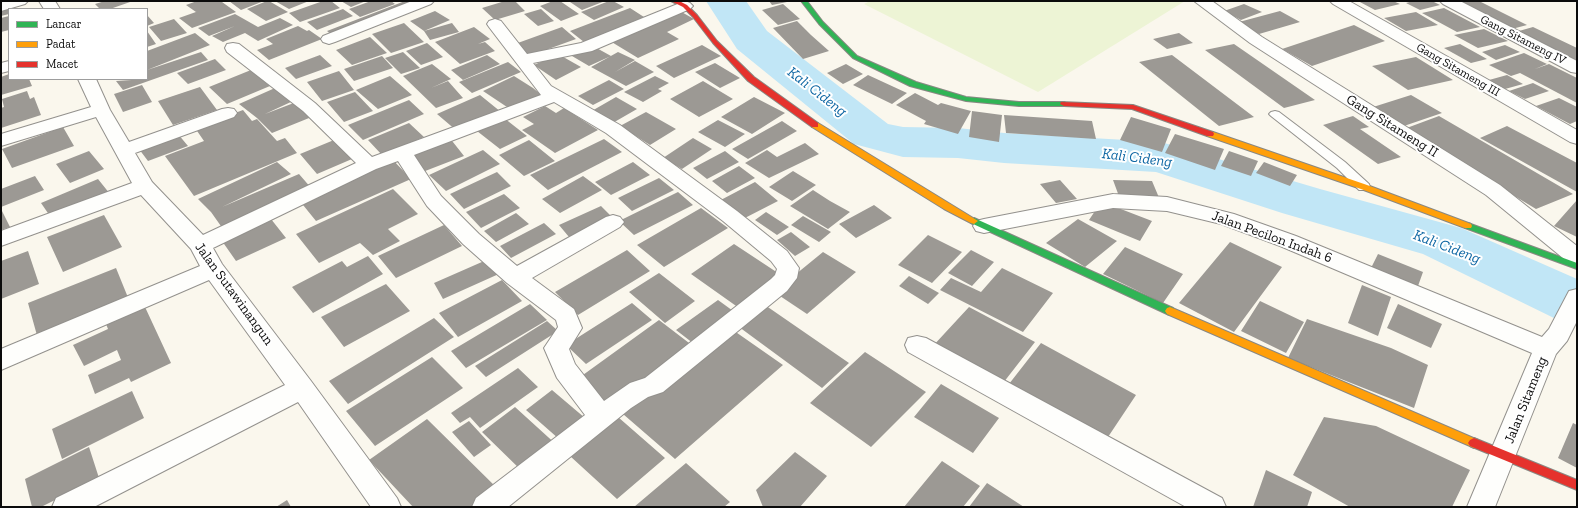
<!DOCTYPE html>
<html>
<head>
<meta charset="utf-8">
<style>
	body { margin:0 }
	#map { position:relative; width:1578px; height:508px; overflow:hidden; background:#faf7ed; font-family:"Zilla Slab",serif }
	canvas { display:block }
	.frame { position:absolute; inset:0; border:2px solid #0b0b0b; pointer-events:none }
	.legend { position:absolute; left:8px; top:8px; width:140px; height:72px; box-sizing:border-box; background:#fff; border:1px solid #9d9d9d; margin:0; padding:5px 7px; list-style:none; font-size:12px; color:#0b0b0b }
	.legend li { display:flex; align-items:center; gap:8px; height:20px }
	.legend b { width:20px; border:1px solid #9d9d9d }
</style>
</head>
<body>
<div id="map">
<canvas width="1578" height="508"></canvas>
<div class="frame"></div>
<ul class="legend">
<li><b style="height:5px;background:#30b455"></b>Lancar</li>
<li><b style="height:5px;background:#ff9f0a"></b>Padat</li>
<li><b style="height:5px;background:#e5322d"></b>Macet</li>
</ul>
</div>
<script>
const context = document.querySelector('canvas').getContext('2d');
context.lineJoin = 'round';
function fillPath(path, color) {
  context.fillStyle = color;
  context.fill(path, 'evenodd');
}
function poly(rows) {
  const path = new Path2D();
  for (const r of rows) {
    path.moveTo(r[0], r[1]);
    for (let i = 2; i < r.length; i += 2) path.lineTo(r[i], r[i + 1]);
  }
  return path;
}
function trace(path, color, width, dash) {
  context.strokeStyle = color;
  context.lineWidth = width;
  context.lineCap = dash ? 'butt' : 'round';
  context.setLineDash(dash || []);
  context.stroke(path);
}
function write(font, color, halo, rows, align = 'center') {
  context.font = font + ' "Zilla Slab",serif';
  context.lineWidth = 4;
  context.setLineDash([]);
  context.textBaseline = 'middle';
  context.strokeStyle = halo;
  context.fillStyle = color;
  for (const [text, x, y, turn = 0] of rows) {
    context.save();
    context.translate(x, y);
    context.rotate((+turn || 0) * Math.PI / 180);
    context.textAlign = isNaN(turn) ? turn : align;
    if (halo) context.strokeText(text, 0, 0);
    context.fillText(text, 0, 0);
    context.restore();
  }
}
fillPath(poly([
	[870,1,1185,1,1038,92,864,4]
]), '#edf4d5');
fillPath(poly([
	[706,1,746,1,767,31,888,124,903,127,958,128,1004,133,1161,142,1320,189,1461,228,1577,279,1577,326,1556,319,1423,254,1282,213,1156,172,1004,163,958,158,903,157,854,144,737,49,706,1]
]), '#c1e6f6');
fillPath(poly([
	[105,1,133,1,110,9,100,9,95,4],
	[197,1,224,1,222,2,236,12,192,28,179,18,210,7,196,12,186,5],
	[229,1,264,1,241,10],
	[267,1,269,1,288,12,266,21,247,9],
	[275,1,309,1,289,9],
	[323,1,331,1,340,8,300,22,289,13],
	[341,1,366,1,351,7],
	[371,1,391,1,395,4,360,17,349,9],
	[405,1,423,1,333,36,327,31],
	[505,1,515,1,525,11,495,20,482,8],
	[553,1,560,1,579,14,561,21,540,6],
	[573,1,605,1,582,10,570,2],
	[609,1,613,1,624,7,594,20,581,12],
	[769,1,787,1,787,2,772,5],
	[1358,1,1393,1,1400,4,1375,10],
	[1413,1,1432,1,1440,5,1420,10,1406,3],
	[1452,1,1479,1,1527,25,1508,30],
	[783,4,800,19,778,25,762,10],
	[1244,4,1262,12,1241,20,1224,11],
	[10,5,12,9,9,9,9,14,1,16,1,7],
	[630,8,644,17,584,42,570,31],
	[1444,8,1480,27,1457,32,1422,13],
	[343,9,353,16,317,30,307,22],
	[541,9,554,21,538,26,524,14],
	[678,10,694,19,667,32,679,39,638,58,610,41],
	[435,11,450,20,424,31,410,21],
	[1280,11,1300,22,1259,34,1239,22],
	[1416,12,1438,25,1406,31,1384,18],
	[235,14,258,27,280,18,293,25,258,41,245,33,223,42,212,36,235,26,209,36,198,28],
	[147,15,154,23,147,26],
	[9,16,9,30,1,32,1,18],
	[174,19,187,33,161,41,149,27],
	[797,21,811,35,829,51,803,59,773,28],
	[404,23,424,42,391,53,372,34],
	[452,23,459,32,430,40,424,31],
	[1354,25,1385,41,1312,66,1282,49],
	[298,26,307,31,309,30,322,39,269,60,257,50,273,44,266,39],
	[474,27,490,39,478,44,485,42,495,51,460,64,435,42],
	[562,27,576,39,529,56,515,44],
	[1533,27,1577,48,1577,62,1512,33],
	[1484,29,1508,41,1478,48,1454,35],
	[147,31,156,44,147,47],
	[195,33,210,45,147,70,147,51],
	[1179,33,1193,43,1167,49,1153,39],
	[370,37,387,53,352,65,336,50],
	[427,43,443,57,421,65,406,51],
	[1234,44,1315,100,1284,108,1205,50],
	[1460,44,1487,59,1471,63,1444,48],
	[702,45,721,56,674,78,656,66],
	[1505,45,1520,52,1496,60,1482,52],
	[593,46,611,56,589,66,572,56],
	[201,52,208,60,123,90,116,81,147,79,147,70],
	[403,52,420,68,401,74,385,58],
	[618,52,635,60,615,72,635,61,654,72,626,86,591,67],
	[1524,53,1547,64,1535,69,1549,64,1577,78,1577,103,1520,73,1511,76,1489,65],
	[558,54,581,67,556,80,534,65],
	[320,55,332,66,296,79,285,68],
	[487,55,500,64,463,80,451,70],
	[1172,55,1254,117,1219,126,1139,62],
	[382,56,393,68,354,81,344,69],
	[1416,57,1453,80,1408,90,1372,66],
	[215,59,226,70,188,84,177,73],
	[508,62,521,72,472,93,459,82],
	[715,63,740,78,720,88,695,72],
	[432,64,451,79,431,88,448,81,463,98,436,108,403,76],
	[846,64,863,74,843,84,827,73],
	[251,70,270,86,227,104,209,87],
	[339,71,354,90,322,101,307,82],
	[9,74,9,79,29,79,32,86,1,95,1,77],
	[868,75,907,93,892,104,853,85],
	[1507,75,1523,84,1505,89,1489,80],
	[390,76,412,95,378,109,356,90],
	[514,76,533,88,545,98,513,111,483,91],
	[655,76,669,83,658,89,662,91,643,102,624,92],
	[609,80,624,89,593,105,578,96],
	[703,81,733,99,699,117,670,99],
	[1533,83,1549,91,1525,99,1509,91],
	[142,85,152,102,123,112,114,94],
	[200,87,217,110,173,125,158,101],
	[275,88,293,101,265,114,299,101,314,116,272,133,257,118,239,104],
	[27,91,30,99,34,97,41,115,1,128,1,108,4,107,2,99],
	[355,92,373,111,344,122,327,102],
	[915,93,938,105,941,103,971,111,958,134,924,124,926,121,896,105],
	[480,95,501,112,457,131,437,114],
	[1411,95,1442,113,1401,127,1370,108],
	[616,97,637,109,611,124,590,112],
	[754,97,785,113,752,134,721,117],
	[1559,98,1577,107,1577,121,1570,124,1536,106],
	[409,100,424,114,363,140,348,125],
	[545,106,556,113,564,108,598,130,555,153,522,130,534,124,523,117],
	[243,110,252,121,257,119,277,141,285,138,297,153,194,196,165,156,204,141,195,128],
	[972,111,1002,115,999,142,969,137],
	[646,112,676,129,650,145,620,126],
	[1004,115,1092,121,1096,139,1006,133],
	[1353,116,1369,127,1360,129,1401,157,1378,164,1323,125],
	[1439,116,1573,194,1536,209,1404,129],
	[1131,117,1171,129,1162,152,1120,140],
	[504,118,527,136,500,149,477,131],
	[718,120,745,134,725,147,698,132],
	[782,121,797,131,748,159,732,149],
	[409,123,424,137,382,155,368,140],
	[1507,126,1577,163,1577,192,1480,138],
	[63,127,74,146,12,168,2,149],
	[178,134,188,146,148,161,139,149],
	[1175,134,1224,149,1215,170,1165,153],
	[449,137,464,156,420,173,405,153],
	[693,138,712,149,682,169,663,158],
	[604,139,622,152,548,190,530,175],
	[334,140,352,159,317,174,300,154],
	[529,140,555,161,524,176,499,155],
	[805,143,819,154,769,178,745,163,767,150,777,157],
	[483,150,500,164,446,191,429,175],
	[89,151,104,169,70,183,56,164],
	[725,151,739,162,707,179,693,168],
	[1229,151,1258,161,1251,176,1221,166],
	[392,159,411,179,316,221,299,200],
	[277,162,291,174,222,207,299,174,312,189,223,229,211,212,198,199],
	[633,162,650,175,611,195,595,182],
	[1264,162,1297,175,1290,186,1256,173],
	[739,166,755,178,727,193,712,181],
	[793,171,816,185,792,201,769,187],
	[497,172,511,186,464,209,450,194],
	[35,176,44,190,1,207,1,189],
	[583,176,602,190,560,213,542,199],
	[659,178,674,190,632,211,618,198],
	[98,179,110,194,52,219,41,203],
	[1060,180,1077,199,1056,203,1040,184],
	[1113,180,1152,181,1160,200,1120,199],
	[755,182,778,201,739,221,717,202],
	[393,189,418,214,388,229,400,241,373,255,360,243,319,263,296,234],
	[813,190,830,201,850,212,828,229,790,206],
	[678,192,693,205,634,235,619,221],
	[504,194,520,208,481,228,466,212],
	[1577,200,1577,237,1554,226],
	[874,205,892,218,856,238,839,224],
	[601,206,612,217,569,237,559,225],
	[1113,206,1152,221,1140,241,1089,220,1095,211],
	[701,208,728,228,664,267,637,245],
	[1,209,10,227,1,230],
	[766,212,789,227,777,235,755,220],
	[516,213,529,224,496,242,484,231],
	[104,215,122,247,63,272,47,237],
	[803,216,831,232,819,242,791,225],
	[271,219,286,238,236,261,222,241],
	[1078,219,1117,241,1085,267,1046,243],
	[544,223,556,234,511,258,500,246],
	[444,225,462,246,396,278,378,256],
	[791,232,810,247,795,256,777,240],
	[928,235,962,252,932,283,898,265],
	[1230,242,1282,267,1234,332,1179,303],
	[734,244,781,275,739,308,691,274],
	[1125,247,1183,274,1163,303,1103,274],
	[627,250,650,271,578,315,555,292],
	[971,250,994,262,972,286,948,273],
	[28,251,39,284,1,299,1,261],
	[823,252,856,272,807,314,774,292],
	[1378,254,1423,272,1418,286,1371,268],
	[368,256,383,274,313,313,292,287,342,261,347,267],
	[491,258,501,273,443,299,434,283],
	[116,268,129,300,38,339,28,303],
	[1002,268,1053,293,1023,332,940,290,951,278,981,292],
	[659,273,695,301,665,323,629,292],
	[909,276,939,293,928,304,899,286],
	[502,280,522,301,458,337,439,313],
	[386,284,410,311,344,347,321,317],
	[1362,285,1391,297,1378,336,1348,323],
	[718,300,740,316,698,347,676,330],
	[1260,301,1304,322,1286,353,1241,331],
	[632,303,652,320,586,364,566,345],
	[762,303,849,363,822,388,735,324],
	[530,304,547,320,466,368,451,351],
	[1398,304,1442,324,1431,348,1387,328],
	[145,307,171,363,131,382,129,378,95,394,88,375,121,360,117,350,84,366,73,345,108,329,106,324],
	[969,307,1035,342,1000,387,932,347],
	[434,318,454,337,348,404,329,381],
	[1307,319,1391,348,1428,365,1414,408,1288,358],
	[659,320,693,346,610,410,576,380],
	[547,321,558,331,486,377,475,366],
	[730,328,783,365,675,459,623,414],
	[1041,343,1136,395,1106,440,1009,384],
	[865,352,926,392,871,447,810,403],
	[432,357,463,388,375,446,346,411],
	[518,368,538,387,480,428,470,417,460,423,451,413],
	[941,384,999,418,973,453,914,417],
	[552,390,585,418,559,439,526,410],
	[132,391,144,418,62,459,52,429],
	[515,407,559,447,525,474,482,432],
	[618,417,665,458,617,499,570,456],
	[1324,417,1376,426,1470,470,1452,507,1350,507,1293,475],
	[427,419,499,490,479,507,413,507,369,460],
	[469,421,491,445,474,457,452,432],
	[1573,423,1577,425,1577,468,1558,458],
	[89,447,99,478,41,507,32,507,25,479],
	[795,452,827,476,800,507,763,507,756,490],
	[942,461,980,486,963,507,904,507],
	[686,463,730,502,724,507,634,507],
	[1266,470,1312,492,1307,507,1253,507],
	[987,483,1024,507,969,507],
	[287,500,291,507,276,507]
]), '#9c9994');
const lane = poly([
	[1275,111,1279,112,1345,162,1369,184,1370,187,1369,190,1359,190,1337,168,1271,116,1269,114,1271,112,1275,111]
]);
const street = poly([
	[1,1,28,1,25,4,1,11,1,1],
	[39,1,55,1,60,9,44,9,39,1],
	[412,1,434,1,431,4,335,42,329,44,323,42,321,39,323,36,412,1],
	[685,1,690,3,693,6,690,9,592,51,533,63,551,86,620,125,737,211,787,251,799,268,797,278,787,291,663,392,648,397,631,408,508,507,472,507,476,498,585,415,557,378,544,348,558,327,556,320,507,283,463,244,427,206,398,161,376,169,213,248,222,264,311,381,397,498,401,507,371,507,298,402,94,507,52,507,56,498,285,385,209,280,1,370,1,349,200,266,191,249,141,195,1,246,1,231,132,183,96,117,1,146,1,134,91,107,78,79,96,79,110,110,129,142,222,109,228,108,234,109,237,113,234,117,135,153,152,182,203,235,356,163,303,111,227,52,225,48,227,44,233,43,239,44,315,103,372,157,541,95,489,27,487,24,489,21,495,19,501,21,527,54,581,43,685,1],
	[554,102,606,133,723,221,771,261,777,269,775,275,771,279,645,378,630,383,604,401,575,364,569,349,582,328,574,309,532,278,620,227,624,222,620,217,613,215,606,217,517,266,479,234,441,196,414,155,554,102],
	[1194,1,1212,1,1262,37,1500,185,1577,246,1577,266,1569,263,1486,195,1250,43,1194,1],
	[1330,1,1349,1,1577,130,1577,144,1570,142,1333,4,1330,1],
	[1440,1,1460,1,1577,61,1577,73,1571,72,1443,4,1440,1],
	[9,61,9,71,1,73,1,63,9,61],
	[1113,194,1167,197,1234,214,1296,236,1542,337,1549,329,1569,291,1577,289,1577,321,1567,341,1556,354,1495,507,1467,507,1532,353,1280,246,1221,224,1167,211,1113,208,984,233,976,231,973,226,976,221,984,219,1113,194],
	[917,336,926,338,1222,498,1226,507,1186,507,908,352,905,345,908,338,917,336]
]);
const fast = poly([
	[801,1,807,1,823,22,857,56,916,82,966,97,1019,102,1064,102,1068,104,1064,106,1019,106,966,101,910,86,853,58,819,24,801,1],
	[974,218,1173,308,1175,311,1173,314,1170,315,1167,314,971,223,970,221,974,218],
	[1468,223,1577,263,1577,269,1465,228,1464,226,1468,223]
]);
const slow = poly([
	[812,123,818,123,978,221,974,224,971,223,944,209,812,127,812,123],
	[1207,132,1213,132,1367,185,1471,224,1472,226,1471,228,1465,228,1361,189,1207,136,1206,134,1207,132],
	[1170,307,1478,440,1480,443,1478,446,1474,448,1470,446,1167,314,1165,311,1167,308,1170,307]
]);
const jam = poly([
	[671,1,679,1,687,5,697,15,717,41,754,77,818,123,818,127,812,127,748,81,713,43,693,17,683,7,671,1],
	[1061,102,1133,105,1213,132,1214,134,1213,136,1207,136,1132,109,1064,106,1060,104,1061,102],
	[1474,438,1577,480,1577,490,1470,446,1468,443,1470,440,1474,438]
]);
trace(lane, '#93918d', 2);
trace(street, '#93918d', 2);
trace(fast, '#898883', 2);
trace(slow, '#898883', 2);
trace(jam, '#898883', 2);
fillPath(lane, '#fefefc');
fillPath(street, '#fefefc');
fillPath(fast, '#30b455');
fillPath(slow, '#ff9f0a');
fillPath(jam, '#e5322d');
write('12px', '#0b0b0b', '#fff', [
	["Gang Sitameng IV",1523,40,27],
	["Gang Sitameng III",1458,70,30]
]);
write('14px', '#0b0b0b', '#fff', [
	["Gang Sitameng II",1392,126,32],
	["Jalan Pecilon Indah 6",1272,237,20],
	["Jalan Sutawinangun",234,294,54],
	["Jalan Sitameng",1526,400,-68]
]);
write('italic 15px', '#0d66a3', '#fff', [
	["Kali Cideng",817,92,38],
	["Kali Cideng",1137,158,7],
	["Kali Cideng",1447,247,21]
]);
</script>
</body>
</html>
